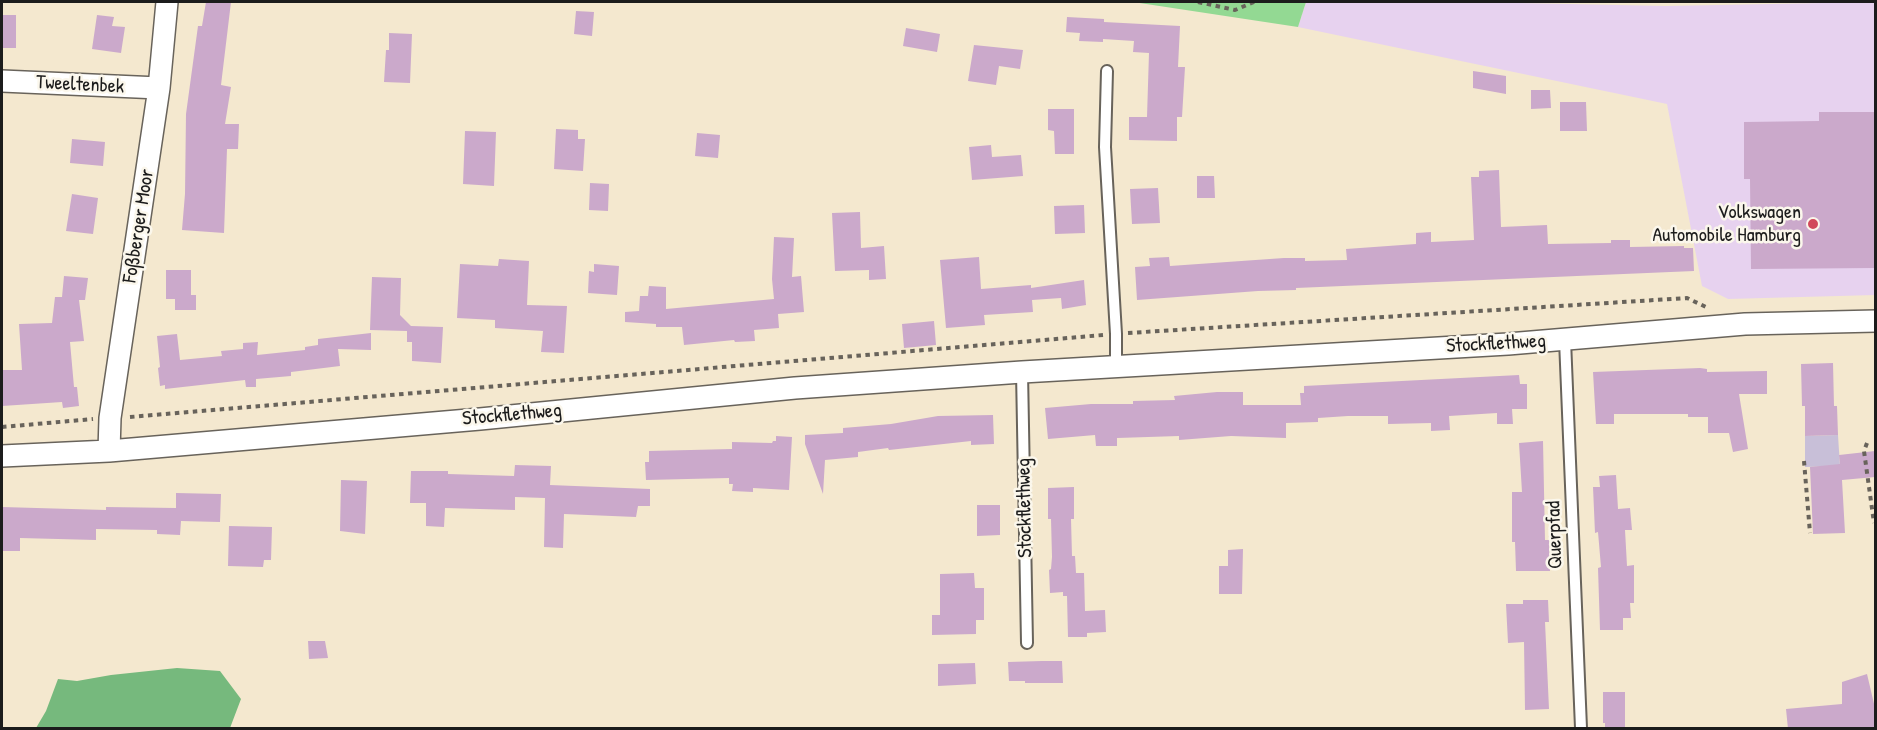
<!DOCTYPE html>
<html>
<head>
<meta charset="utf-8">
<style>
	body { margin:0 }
	#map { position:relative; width:1877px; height:730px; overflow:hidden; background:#f4e8cf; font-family:"Patrick Hand",sans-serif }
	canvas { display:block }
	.frame { position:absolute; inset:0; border:3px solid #1c1c1c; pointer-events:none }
</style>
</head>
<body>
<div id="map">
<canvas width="1877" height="730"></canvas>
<div class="frame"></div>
</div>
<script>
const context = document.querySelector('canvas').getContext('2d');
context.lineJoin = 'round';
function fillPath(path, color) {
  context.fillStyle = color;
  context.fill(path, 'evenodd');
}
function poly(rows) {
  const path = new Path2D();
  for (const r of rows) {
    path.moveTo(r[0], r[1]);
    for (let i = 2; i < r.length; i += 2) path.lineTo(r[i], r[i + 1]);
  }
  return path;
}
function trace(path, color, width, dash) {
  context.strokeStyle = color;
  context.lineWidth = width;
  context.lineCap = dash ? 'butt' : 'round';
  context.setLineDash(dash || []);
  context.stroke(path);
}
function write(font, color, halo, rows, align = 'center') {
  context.font = font + ' "Patrick Hand",sans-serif';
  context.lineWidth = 5;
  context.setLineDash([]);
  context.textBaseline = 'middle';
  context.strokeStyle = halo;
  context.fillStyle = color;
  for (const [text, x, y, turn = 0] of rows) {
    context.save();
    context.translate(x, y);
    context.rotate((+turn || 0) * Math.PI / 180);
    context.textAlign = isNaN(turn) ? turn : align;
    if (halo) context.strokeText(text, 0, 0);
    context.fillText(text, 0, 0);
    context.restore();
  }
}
fillPath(poly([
	[1306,2,1471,2,1666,6,1875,2,1875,295,1728,299,1702,286,1667,104,1298,27]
]), '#e7d2ef');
fillPath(poly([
	[1838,435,1840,466,1805,467,1805,436]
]), '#c8bfd8');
fillPath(poly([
	[1133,2,1306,2,1298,27]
]), '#93d993');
fillPath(poly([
	[177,668,220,671,241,699,230,728,36,728,46,711,58,679,77,681,111,675]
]), '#76b97d');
fillPath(poly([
	[206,2,231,2,221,85,231,87,225,124,239,124,238,149,227,149,224,233,182,230,185,194,186,114,198,26,202,26],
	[576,11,594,12,592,36,574,34],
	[2,15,16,15,16,48,2,48],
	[97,15,114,17,112,26,125,27,121,53,92,49],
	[1067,17,1104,19,1104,22,1180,26,1178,67,1185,67,1182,117,1177,117,1177,141,1129,140,1129,117,1147,117,1149,53,1133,52,1134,41,1103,39,1103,42,1079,41,1080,33,1066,32],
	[906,28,940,34,937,52,903,46],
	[389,33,412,34,410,83,384,82,386,50,389,50],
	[974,45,1023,50,1020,69,999,66,996,85,968,81],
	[1473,71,1506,76,1506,94,1473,88],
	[1531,90,1550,90,1551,108,1531,109],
	[1560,102,1586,102,1587,131,1560,131],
	[1048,109,1074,109,1074,154,1055,154,1054,131,1048,130],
	[1819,112,1875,112,1875,268,1751,269,1750,179,1744,179,1744,122,1819,121],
	[556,129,578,130,578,139,585,139,583,171,554,169],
	[465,131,496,132,494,186,463,184],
	[697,133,720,135,718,158,695,156],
	[72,139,105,142,103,166,70,163],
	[991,145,992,157,1021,155,1023,176,972,180,969,147],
	[1499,170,1501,227,1547,225,1548,244,1611,243,1611,240,1630,240,1630,247,1684,246,1684,248,1693,248,1694,271,1296,288,1296,290,1258,291,1137,300,1135,267,1150,266,1149,258,1169,257,1170,266,1284,258,1305,258,1305,261,1347,260,1346,249,1416,244,1416,233,1431,232,1431,242,1474,240,1471,177,1479,177,1479,171],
	[1197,176,1214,176,1215,198,1197,198],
	[590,183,609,184,608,211,589,210],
	[1158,188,1160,223,1132,224,1130,189],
	[72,194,98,198,93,234,66,231],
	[1084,205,1085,233,1055,234,1054,206],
	[860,212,861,248,884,246,886,279,869,280,869,270,835,271,832,213],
	[774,237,794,238,792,277,801,276,804,312,778,314,779,328,754,330,755,341,735,342,734,340,684,345,682,327,656,327,656,324,625,322,625,312,639,311,640,296,648,296,649,286,666,287,666,309,774,299,772,279],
	[979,257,981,289,1031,285,1031,288,1084,280,1086,305,1062,309,1061,298,1032,300,1033,312,984,315,985,325,946,328,940,260],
	[499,259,529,261,527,305,567,306,564,353,541,352,543,331,495,328,495,320,457,318,460,264,498,266],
	[594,264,619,266,617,295,588,293,589,271,594,272],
	[166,270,191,270,191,295,196,295,196,310,175,310,175,299,166,299],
	[64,276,88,278,85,300,79,300,84,341,70,342,74,387,77,387,79,406,63,408,62,402,2,406,2,370,22,370,19,324,52,323,55,297,62,297],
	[372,277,401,278,400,315,411,326,443,327,441,363,412,361,412,342,407,342,407,331,370,330],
	[934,321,936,345,904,348,902,324],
	[371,333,371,350,338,349,340,366,291,372,291,376,256,379,256,387,246,387,245,380,165,389,165,385,160,386,158,368,160,367,157,336,177,334,180,360,222,356,221,351,243,349,243,343,258,342,257,355,305,350,305,347,318,345,318,339],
	[1833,363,1834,406,1837,406,1838,435,1805,436,1805,406,1802,406,1801,364],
	[1700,368,1707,369,1707,372,1767,371,1767,394,1739,394,1748,449,1733,452,1729,433,1708,433,1708,417,1688,417,1688,414,1614,414,1614,424,1596,424,1593,372],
	[1519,375,1520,384,1527,384,1527,409,1512,409,1513,424,1497,424,1497,413,1449,416,1450,430,1431,431,1431,423,1388,424,1388,416,1348,416,1318,418,1318,422,1286,423,1286,438,1231,436,1179,440,1179,436,1117,438,1117,446,1096,446,1095,435,1048,439,1045,408,1091,404,1133,404,1133,401,1175,400,1174,396,1217,392,1243,392,1243,405,1301,405,1300,393,1304,393,1304,386],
	[993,415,994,444,971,445,971,441,889,450,888,448,858,452,858,457,825,460,823,494,805,444,805,435,843,433,843,428,891,424,938,416],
	[776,436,792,437,789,490,753,488,753,492,732,491,733,484,729,484,729,478,646,480,645,462,649,462,649,451,732,449,732,442,772,443,773,441,776,441],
	[1543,441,1545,540,1549,540,1550,571,1516,571,1515,542,1512,542,1512,492,1522,492,1519,443],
	[1875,451,1875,477,1842,480,1845,533,1813,534,1810,467,1840,464,1839,455],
	[515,465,551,466,550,485,650,489,650,506,638,506,636,517,564,514,563,548,544,547,545,498,515,497,515,510,445,508,444,527,426,526,426,503,410,503,411,471,448,471,448,474,514,476],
	[1616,475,1618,509,1630,508,1632,530,1625,530,1627,566,1634,565,1634,603,1630,603,1631,618,1623,618,1623,630,1600,630,1598,568,1601,567,1598,532,1595,533,1593,487,1600,487,1599,476],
	[341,480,367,481,365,534,340,531],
	[1074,487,1074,519,1071,519,1072,556,1075,556,1076,573,1084,573,1085,611,1105,610,1106,632,1087,633,1087,637,1068,637,1067,596,1063,596,1063,592,1050,593,1049,570,1051,569,1052,557,1051,519,1048,519,1048,488],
	[176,493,221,494,220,522,181,521,180,535,157,534,157,530,96,529,96,540,20,538,20,551,2,551,2,507,106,510,106,507,176,508],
	[977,505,1000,505,1000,535,977,536],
	[229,526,272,527,271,560,264,560,263,567,228,566],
	[1243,549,1242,594,1219,594,1219,566,1228,566,1228,550],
	[974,573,975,588,984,588,984,620,976,620,976,634,932,635,932,615,940,615,940,574],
	[1523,600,1548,600,1549,622,1545,622,1549,709,1525,710,1524,642,1508,643,1506,604,1523,604],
	[308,641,325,641,328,658,309,659],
	[1042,661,1062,661,1063,683,1025,683,1025,681,1009,681,1008,662],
	[975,663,976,684,938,686,938,664],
	[1867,674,1875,708,1875,729,1788,729,1786,709,1842,704,1842,682],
	[1603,692,1625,692,1625,729,1605,729,1605,723,1603,723]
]), '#cba9cb');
const service = poly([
	[1107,71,1105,147,1116,334,1116,368],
	[1565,340,1581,728],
	[1022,372,1027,643]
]);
const minor = poly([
	[2,81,159,88],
	[109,451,110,418,159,88,167,2],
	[2,456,109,451,480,419,795,388,1022,372,1508,344,1745,324,1876,321]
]);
trace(service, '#68635b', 14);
trace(minor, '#68635b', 24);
trace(poly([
	[1198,2,1235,10,1254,2],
	[1128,333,1687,298,1706,307],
	[130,417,1103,335],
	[2,427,93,419],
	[1867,443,1864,451,1874,523],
	[1804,461,1810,533]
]), '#68635b', 4, [4.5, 4.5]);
trace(service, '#fff', 10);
trace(minor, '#fff', 21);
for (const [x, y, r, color] of [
	[1813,224,6,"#d1495b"]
]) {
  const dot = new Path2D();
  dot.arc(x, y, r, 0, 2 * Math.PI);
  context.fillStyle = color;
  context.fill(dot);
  trace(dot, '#fbf7ec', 2);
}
write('20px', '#1c1c1c', '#fbf7ec', [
	["Tweeltenbek",80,85,3],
	["Foßberger Moor",139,226,-81],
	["Stockflethweg",1496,344,-3],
	["Stockflethweg",512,415,-5],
	["Stockflethweg",1025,508,-91],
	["Querpfad",1555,535,-92]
]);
write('20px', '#1c1c1c', '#fbf7ec', [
	["Volkswagen",1801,213],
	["Automobile Hamburg",1801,236]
], 'right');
</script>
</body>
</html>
